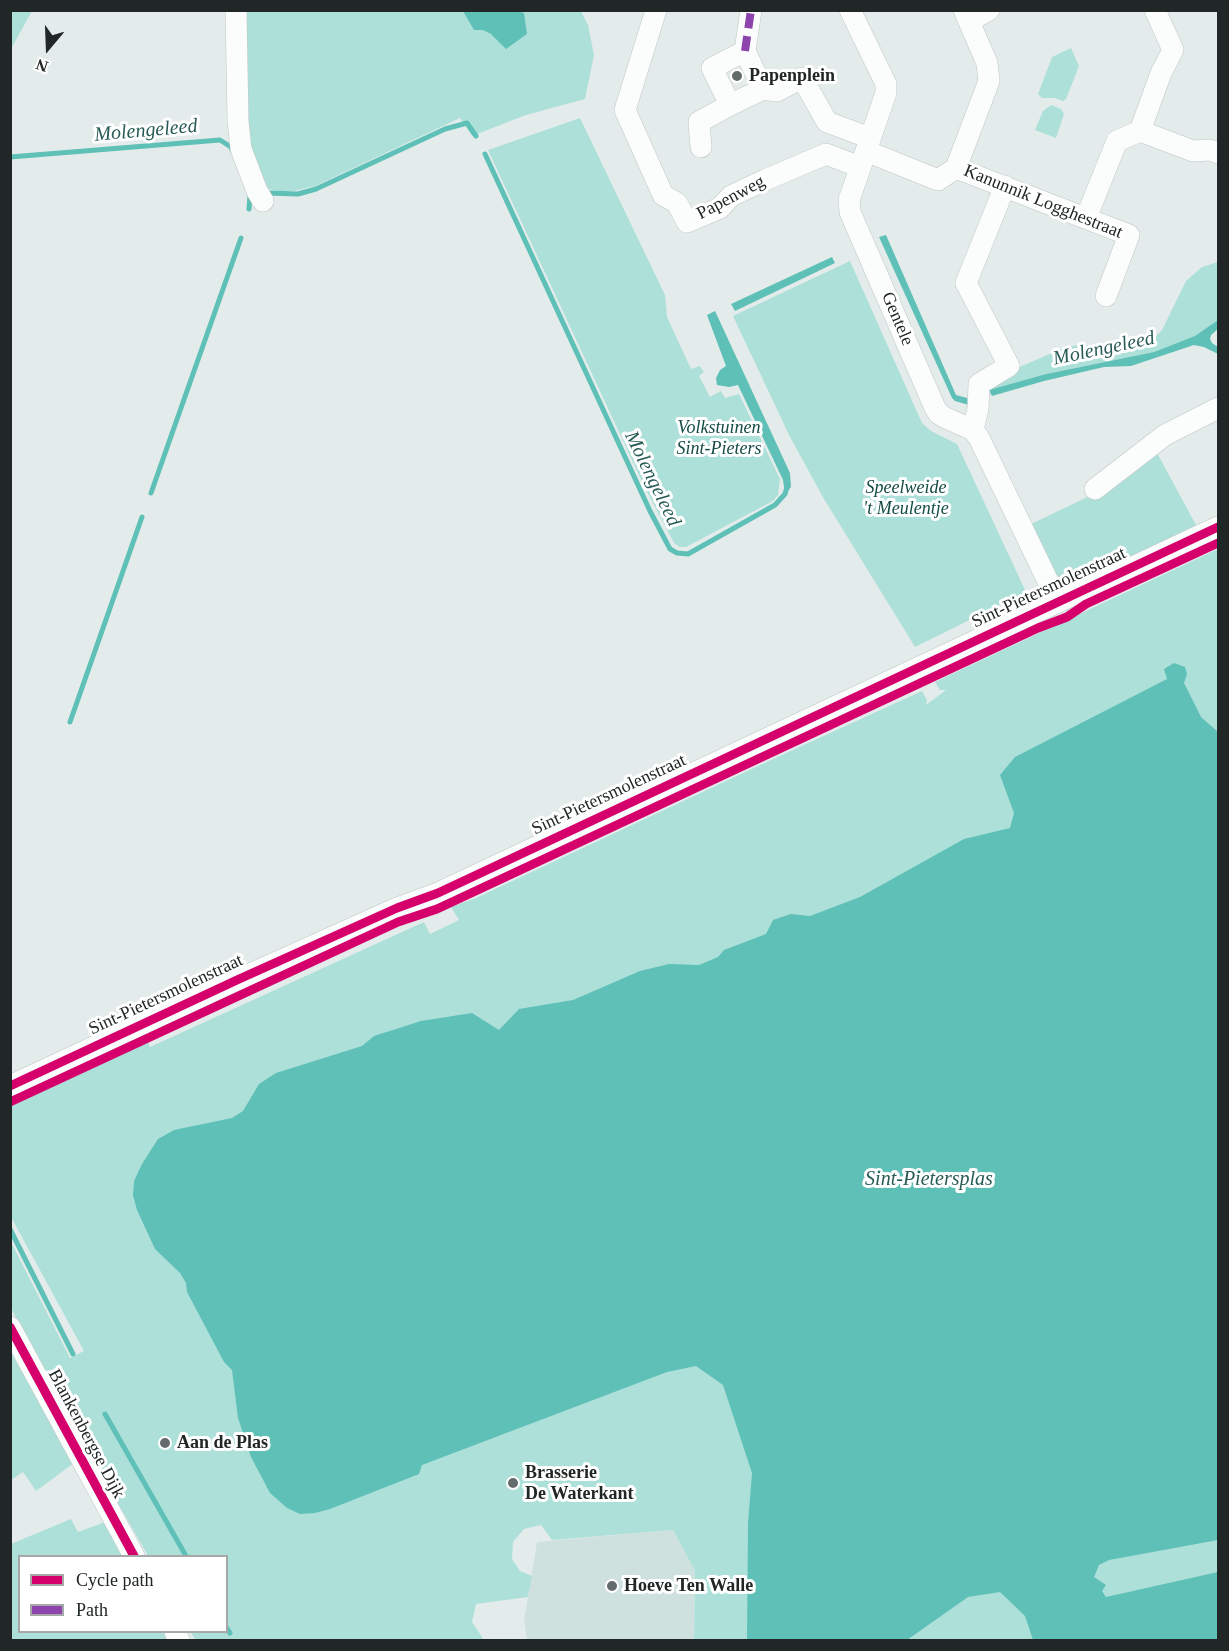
<!DOCTYPE html>
<html>
<head>
<meta charset="utf-8">
<style>
	body { margin:0 }
	#map { position:relative; width:1229px; height:1651px; overflow:hidden; background:#e3ecea; font-family:Georgia,serif }
	canvas { display:block }
	.frame { position:absolute; inset:0; border:12px solid #202726; pointer-events:none }
	.legend { position:absolute; left:18px; top:1555px; width:210px; height:78px; box-sizing:border-box; background:#fff; border:2px solid #a6a9a8; margin:0; padding:8px 10px; list-style:none; font-size:18px; color:#202726 }
	.legend li { display:flex; align-items:center; gap:12px; height:30px }
	.legend b { width:30px; border:2px solid #a6a9a8 }
	.north { position:absolute; left:18px; top:18px; width:60px; height:60px; -webkit-text-stroke:4px #fff; paint-order:stroke; rotate:199deg; font-size:16px; font-weight:700; line-height:24px; text-align:center; color:#202726 }
	.north::after { content:''; display:block; margin:auto; width:21px; height:27px; background:#202726; clip-path:polygon(50% 0,100% 100%,50% 72%,0 100%) }
</style>
</head>
<body>
<div id="map">
<canvas width="1229" height="1651"></canvas>
<div class="frame"></div>
<ul class="legend">
<li><b style="height:8px;background:#d6006c"></b>Cycle path</li>
<li><b style="height:8px;background:#8e44ad"></b>Path</li>
</ul>
<div class="north">N</div>
</div>
<script>
const context = document.querySelector('canvas').getContext('2d');
context.lineJoin = 'round';
function fillPath(path, color) {
  context.fillStyle = color;
  context.fill(path, 'evenodd');
}
function poly(rows) {
  const path = new Path2D();
  for (const r of rows) {
    path.moveTo(r[0], r[1]);
    for (let i = 2; i < r.length; i += 2) path.lineTo(r[i], r[i + 1]);
  }
  return path;
}
function trace(path, color, width, dash) {
  context.strokeStyle = color;
  context.lineWidth = width;
  context.lineCap = dash ? 'butt' : 'round';
  context.setLineDash(dash || []);
  context.stroke(path);
}
function write(font, color, halo, rows, align = 'center') {
  context.font = font + ' Georgia,serif';
  context.lineWidth = 6;
  context.setLineDash([]);
  context.textBaseline = 'middle';
  context.strokeStyle = halo;
  context.fillStyle = color;
  for (const [text, x, y, turn = 0] of rows) {
    context.save();
    context.translate(x, y);
    context.rotate((+turn || 0) * Math.PI / 180);
    context.textAlign = isNaN(turn) ? turn : align;
    if (halo) context.strokeText(text, 0, 0);
    context.fillText(text, 0, 0);
    context.restore();
  }
}
fillPath(poly([
	[673,1530,695,1571,694,1640,527,1640,524,1621,537,1542]
]), '#cfe1de');
fillPath(poly([
	[11,10,32,11,11,49,10,11],
	[241,11,581,11,588,25,594,55,585,99,526,115,472,136,460,118,315,186,294,191,279,192,266,188,246,149],
	[1071,48,1079,66,1066,99,1063,101,1055,98,1042,98,1038,94,1052,57],
	[1051,105,1061,109,1064,114,1056,138,1035,130,1043,111],
	[580,118,665,295,667,317,691,369,700,366,704,372,699,376,710,397,721,391,725,398,739,394,780,479,778,495,773,501,686,547,680,547,674,543,645,488,488,150],
	[850,261,922,423,931,431,957,444,1026,592,915,647,824,499,790,437,733,316],
	[1218,262,1218,320,1196,336,1154,352,1046,374,989,390,989,387,1010,371,1066,347,1078,345,1136,346,1152,340,1162,330,1186,281,1202,267],
	[1156,451,1196,525,1066,589,1062,588,1029,525,1098,492],
	[1218,549,1218,1640,694,1640,695,1571,673,1530,552,1540,541,1525,524,1529,513,1542,512,1559,520,1571,532,1576,528,1597,476,1604,472,1622,484,1640,196,1640,190,1632,226,1632,226,1556,148,1556,44,1373,11,1308,10,1240,70,1358,84,1351,11,1217,11,1106,148,1042,150,1047,424,922,430,934,459,920,451,907,476,898,771,760,922,691,927,700,926,705,946,690,940,690,935,682],
	[10,1351,74,1463,36,1491,23,1472,11,1480],
	[71,1519,78,1532,108,1521,128,1556,20,1556,20,1632,164,1632,168,1640,11,1640,11,1544]
]), '#aee0da');
fillPath(poly([
	[463,11,517,11,524,13,527,34,506,49,491,34,483,30,474,30],
	[886,235,956,395,967,398,969,405,955,401,952,398,879,237],
	[832,257,835,263,735,311,731,304],
	[715,311,790,473,791,487,785,494,783,480,738,385,729,387,717,385,716,378,720,370,726,366,707,315],
	[1218,320,1218,329,1211,335,1210,339,1212,343,1218,347,1218,354,1204,347,1194,345,1131,366,1104,367,1044,381,992,396,989,390,1046,374,1154,352,1195,336],
	[1174,663,1185,667,1187,674,1184,683,1201,717,1218,732,1218,1540,1109,1560,1099,1565,1094,1577,1106,1585,1102,1591,1106,1597,1218,1572,1218,1640,1033,1640,1025,1616,1000,1592,968,1597,907,1640,747,1640,748,1523,752,1473,723,1385,696,1366,667,1372,422,1465,419,1474,330,1509,315,1513,300,1514,287,1508,270,1493,251,1457,238,1418,232,1370,224,1362,187,1292,186,1283,180,1273,155,1249,137,1210,133,1195,134,1181,142,1164,158,1139,174,1130,232,1118,243,1111,259,1084,276,1073,362,1046,374,1036,421,1021,472,1013,499,1030,519,1009,573,1000,640,971,669,964,699,965,718,957,724,950,766,934,773,920,791,914,810,916,860,897,964,839,1010,828,1014,813,1000,775,1015,757,1167,679,1164,669]
]), '#5ec0b7');
trace(poly([
	[485,154,650,511,670,549,677,553,688,554,775,505,785,494,787,487],
	[10,157,220,140,231,147,233,152],
	[267,193,298,194,316,189,445,129,467,123,476,136],
	[249,209,250,195],
	[151,493,241,238],
	[70,722,142,517],
	[10,1229,73,1354],
	[105,1414,186,1556],
	[226,1627,230,1633]
]), '#5ec0b7', 5);
const minor = poly([
	[236,10,238,121,241,149,257,191,263,201],
	[656,10,625,110,663,195,677,203,687,222,720,208,731,196,765,180,826,154,860,167],
	[850,10,886,84,886,93,849,200,850,212,935,408,939,414,946,418,973,430,979,438,1058,602],
	[969,21,989,10],
	[745,51,751,10],
	[730,105,712,68,745,51,763,89],
	[1140,131,1193,151,1210,150,1218,153],
	[701,147,699,122,730,105,763,89,777,91,802,78,827,122,870,138],
	[866,151,938,180,956,168,1129,235,1106,296],
	[956,168,989,81,987,63,964,10],
	[1086,218,1117,141,1140,131,1161,73,1173,50,1155,10],
	[973,430,978,409,979,384,1009,366,966,283,1005,186],
	[1095,489,1165,435,1218,408],
	[10,1086,237,980,397,908,438,893,1218,527],
	[10,1327,134,1556],
	[175,1632,179,1640]
]);
trace(minor, '#bfc7c5', 22);
trace(minor, '#fbfcfc', 21);
trace(poly([
	[745,51,751,10]
]), '#8e44ad', 8, [15, 8]);
trace(poly([
	[10,1086,237,980,397,908,438,893,1218,527],
	[10,1102,398,922,437,909,1038,628,1067,617,1086,604,1218,543],
	[10,1327,134,1556]
]), '#d6006c', 9);
for (const [x, y, r, color] of [
	[737,76,6,"#646c6b"],
	[165,1443,6,"#646c6b"],
	[513,1483,6,"#646c6b"],
	[612,1586,6,"#646c6b"]
]) {
  const dot = new Path2D();
  dot.arc(x, y, r, 0, 2 * Math.PI);
  context.fillStyle = color;
  context.fill(dot);
  trace(dot, '#fff', 2);
}
write('bold 18px', '#202726', '#fff', [
	["Papenplein",749,76],
	["Aan de Plas",177,1443],
	["Brasserie",525,1473],
	["De Waterkant",525,1494],
	["Hoeve Ten Walle",624,1586]
], 'left');
write('18px', '#202726', '#fff', [
	["Papenweg",731,198,-28],
	["Kanunnik Logghestraat",1043,202,22],
	["Gentele",897,319,67],
	["Sint-Pietersmolenstraat",1049,588,-25],
	["Sint-Pietersmolenstraat",609,795,-25],
	["Sint-Pietersmolenstraat",166,995,-25],
	["Blankenbergse Dijk",86,1434,62]
]);
write('italic 18px', '#154b46', '#fff', [
	["Volkstuinen",719,428],
	["Sint-Pieters",719,449],
	["Speelweide",906,488],
	["'t Meulentje",906,509]
]);
write('italic 20px', '#275b55', '#fff', [
	["Molengeleed",146,131,-5],
	["Molengeleed",1104,349,-12],
	["Molengeleed",652,479,64],
	["Sint-Pietersplas",929,1180]
]);
</script>
</body>
</html>
